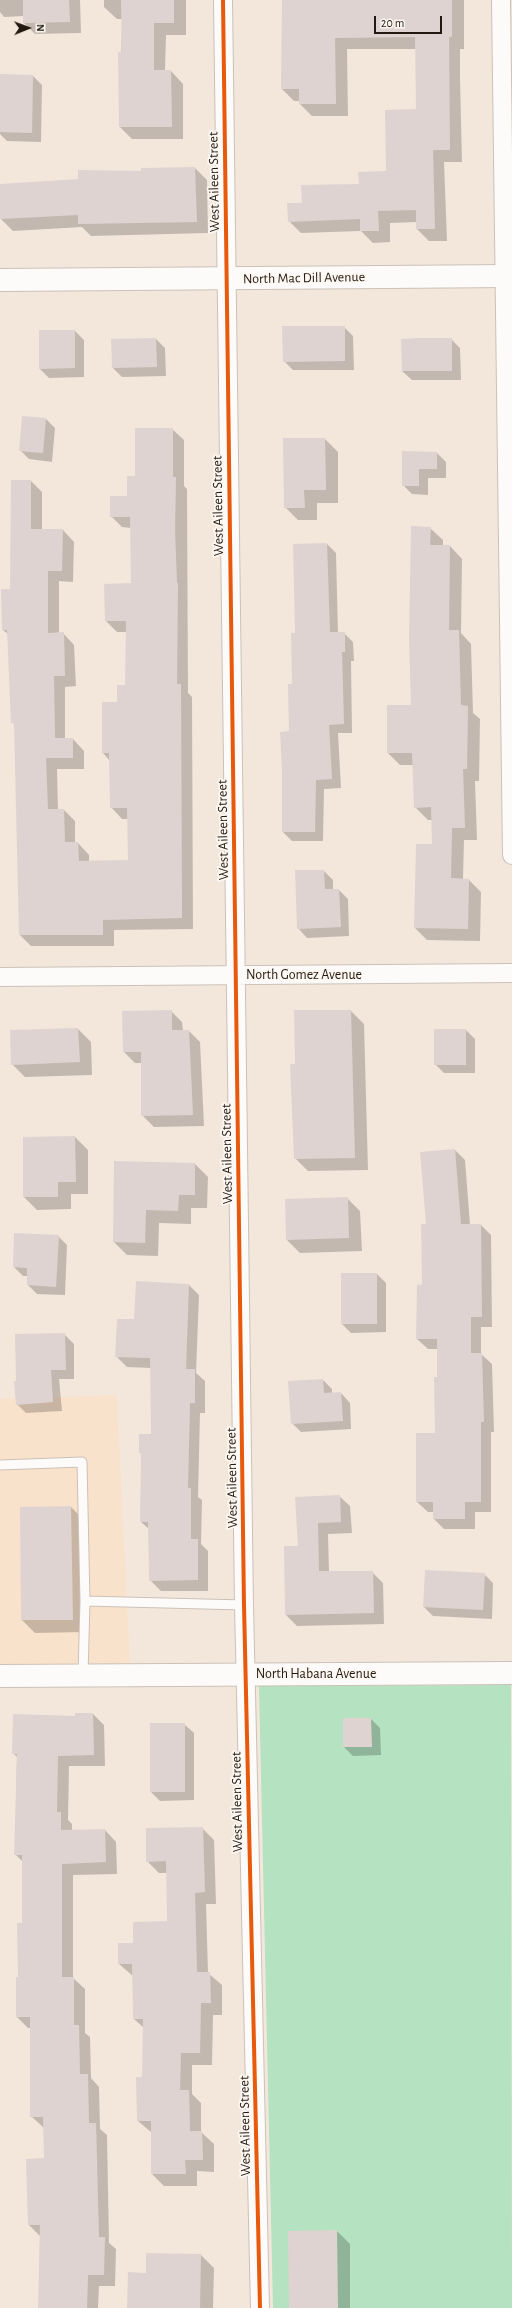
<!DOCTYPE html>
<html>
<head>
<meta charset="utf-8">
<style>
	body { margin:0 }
	#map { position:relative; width:512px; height:2308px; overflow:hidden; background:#f3e7dc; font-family:"Alegreya Sans",sans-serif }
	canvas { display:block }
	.north { position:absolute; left:8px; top:8px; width:40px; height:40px; -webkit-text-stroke:3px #fdf7f2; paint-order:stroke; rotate:89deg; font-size:11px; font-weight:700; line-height:16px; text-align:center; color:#231910 }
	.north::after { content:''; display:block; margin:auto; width:14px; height:18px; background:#231910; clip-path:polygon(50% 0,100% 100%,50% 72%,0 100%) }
	.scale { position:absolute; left:374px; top:16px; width:68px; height:18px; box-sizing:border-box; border:2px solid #231910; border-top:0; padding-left:5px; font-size:12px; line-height:14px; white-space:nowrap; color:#231910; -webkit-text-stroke:3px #fdf7f2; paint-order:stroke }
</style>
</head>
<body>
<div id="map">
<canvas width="512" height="2308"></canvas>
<div class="north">N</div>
<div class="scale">20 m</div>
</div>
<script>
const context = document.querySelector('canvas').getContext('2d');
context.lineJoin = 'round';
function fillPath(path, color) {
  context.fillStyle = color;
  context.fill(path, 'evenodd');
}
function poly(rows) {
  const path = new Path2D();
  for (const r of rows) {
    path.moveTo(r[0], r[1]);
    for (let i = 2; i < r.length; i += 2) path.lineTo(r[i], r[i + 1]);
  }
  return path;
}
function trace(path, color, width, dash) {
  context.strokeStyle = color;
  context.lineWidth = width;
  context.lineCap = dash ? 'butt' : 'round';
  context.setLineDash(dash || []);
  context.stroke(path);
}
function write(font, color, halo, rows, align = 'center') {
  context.font = font + ' "Alegreya Sans",sans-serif';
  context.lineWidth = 3.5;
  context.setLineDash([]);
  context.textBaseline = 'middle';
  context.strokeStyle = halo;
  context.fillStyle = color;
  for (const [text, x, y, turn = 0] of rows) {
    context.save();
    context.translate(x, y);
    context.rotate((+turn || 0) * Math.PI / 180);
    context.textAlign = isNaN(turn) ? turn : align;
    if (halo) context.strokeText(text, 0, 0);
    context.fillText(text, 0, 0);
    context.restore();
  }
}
fillPath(poly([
	[117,1395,130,1664,0,1664,0,1399]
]), '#f9e2cc');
fillPath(poly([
	[511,1685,512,2308,273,2308,259,1686]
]), '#b5e2c0');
fillPath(poly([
	[0,0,80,0,81,33,35,34,24,23,24,16,4,17,0,12],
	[104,0,186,0,186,35,166,35,165,71,171,71,183,84,183,139,132,139,120,127,122,19,117,19,104,7],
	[283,0,464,0,464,49,460,49,460,79,462,162,444,162,447,241,429,241,417,229,417,222,390,223,390,242,373,243,361,231,301,233,289,221,303,204,360,185,387,172,417,110,416,49,347,49,348,116,312,116,300,104,300,101,294,101,282,89],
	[0,75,33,76,42,85,41,142,7,141,0,134],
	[195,168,207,180,208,233,91,236,82,227,13,231,1,219,0,185,79,180],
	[344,327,353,336,354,370,293,370,284,361],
	[75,331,84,340,84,377,49,378,40,369],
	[156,339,165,348,166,376,122,377,113,368,112,340],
	[451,339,460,348,461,380,412,380,402,371],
	[46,419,55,428,52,462,29,459,20,450],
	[172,429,184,440,184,486,187,489,188,693,192,697,193,929,114,930,114,946,31,946,20,935,15,725,12,722,9,635,2,629,31,481,42,492,42,530,63,530,74,542,73,582,59,581,59,633,63,633,74,645,76,686,65,687,65,739,73,739,84,751,84,769,57,769,58,810,64,810,75,821,75,843,78,843,89,855,89,862,129,861,128,819,122,819,111,807,110,761,103,753,126,686,127,632,117,632,106,621,132,584,131,528,122,527,111,516,128,497,136,477],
	[284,439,325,439,338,452,338,503,317,503,317,520,298,520,285,507],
	[403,452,437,453,446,462,446,478,428,478,428,495,412,494,403,485],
	[430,528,443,540,443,546,450,546,462,559,461,633,471,644,473,713,480,719,479,781,475,781,477,840,464,840,463,879,469,880,481,892,480,941,427,940,415,928,433,845,432,820,428,820,415,807,414,765,400,765,388,753,412,706],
	[327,544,336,553,338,633,344,633,353,642,354,661,351,661,352,733,338,733,341,788,324,789,323,841,292,841,283,832,296,634],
	[324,871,333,880,333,890,339,890,348,899,349,936,307,938,298,928],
	[171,1011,182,1022,183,1031,189,1031,200,1042,204,1126,154,1127,142,1115,142,1063,135,1063,124,1052],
	[351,1011,364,1024,368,1170,308,1171,295,1158,296,1065],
	[78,1029,91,1042,92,1075,25,1077,12,1064],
	[466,1030,475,1039,475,1073,444,1073,435,1064],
	[75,1137,88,1150,88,1194,71,1194,71,1209,37,1210,24,1197],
	[455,1150,465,1160,470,1225,481,1225,491,1235,492,1327,481,1327,481,1354,492,1364,494,1432,491,1432,491,1512,475,1512,475,1529,444,1529,434,1519,434,1512,428,1512,417,1502,436,1434,438,1378,438,1349,428,1349,417,1339,427,1225],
	[115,1162,195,1164,208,1177,207,1208,191,1208,191,1224,159,1223,158,1256,127,1255,114,1242],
	[347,1198,360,1211,362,1251,300,1253,287,1240],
	[15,1234,58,1236,67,1245,65,1295,37,1294,28,1285,28,1276,23,1276,14,1267],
	[377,1274,386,1283,386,1332,351,1333,342,1324],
	[189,1285,199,1295,196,1373,205,1381,205,1413,200,1413,198,1497,202,1500,201,1544,208,1551,208,1591,161,1591,150,1580,150,1530,141,1522,142,1454,140,1453,152,1435,151,1368,127,1367,116,1356,135,1320],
	[64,1334,74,1344,74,1379,59,1379,62,1411,26,1413,17,1404,17,1381],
	[323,1380,332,1389,332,1394,341,1393,350,1403,351,1429,301,1432,292,1423],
	[339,1496,350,1506,352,1533,328,1534,329,1572,372,1572,383,1583,384,1624,297,1626,286,1615,299,1547],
	[71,1507,84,1520,85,1632,35,1633,22,1620],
	[484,1574,493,1583,492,1619,433,1616,424,1607],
	[76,1714,93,1714,104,1725,105,1766,69,1766,68,1820,72,1824,72,1831,105,1830,116,1842,117,1874,73,1875,73,1978,85,1989,85,2033,90,2037,91,2078,99,2087,100,2129,107,2135,109,2243,116,2249,115,2286,99,2286,98,2308,39,2308,40,2236,29,2225,45,2159,44,2128,32,2117,31,2028,28,2028,17,2017,23,1924,23,1862,15,1854,17,1757,13,1753,76,1717],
	[371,1719,380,1728,381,1755,353,1756,344,1747],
	[184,1724,194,1733,194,1800,160,1801,151,1792],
	[202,1828,214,1840,216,1904,206,1904,208,1973,222,1985,222,2015,213,2015,212,2065,192,2065,192,2094,201,2103,201,2132,214,2144,214,2172,197,2171,197,2186,164,2186,152,2174,152,2133,138,2121,143,2078,144,2028,134,2019,133,1976,119,1964,134,1944,168,1922,167,1873,159,1873,147,1861],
	[337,2231,350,2244,350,2308,290,2308],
	[201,2255,214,2268,213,2308,128,2308,147,2274]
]), '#0003');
fillPath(poly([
	[23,0,69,0,70,22,23,23],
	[121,0,174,0,174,23,154,23,154,70,171,70,172,127,119,127,118,52,122,52],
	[282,0,452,0,452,37,449,37,450,150,433,150,435,229,416,229,416,210,378,211,379,231,360,231,360,219,288,222,287,203,302,203,301,185,359,184,358,172,386,171,385,110,416,109,415,37,335,38,336,104,299,104,299,89,281,89],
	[0,74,33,75,32,133,0,132],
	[195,167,197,222,78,224,78,215,0,219,0,184,78,179,78,170,141,171,141,168],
	[282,326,345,326,345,361,283,362],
	[39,330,75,330,75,368,39,369],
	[156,338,157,367,112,368,111,339],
	[418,338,452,338,452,371,402,371,401,339],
	[22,416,46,418,43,453,19,451],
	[135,428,173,428,173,477,176,477,175,530,177,583,178,583,177,684,181,684,182,918,103,920,103,935,19,935,14,723,11,723,7,630,2,630,1,589,10,589,11,480,31,480,31,529,63,529,62,571,48,571,48,633,64,632,65,676,54,676,55,738,73,738,73,758,46,758,48,809,64,809,65,842,78,842,79,861,128,860,127,808,110,808,109,753,102,753,102,702,117,702,117,685,125,685,126,621,105,621,104,584,131,583,130,517,110,517,110,496,127,496,127,476,135,476],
	[283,438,325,438,326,490,304,490,305,508,284,508],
	[402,451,437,452,437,469,419,469,419,486,402,486],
	[411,526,431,527,430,545,450,545,449,630,459,630,461,705,468,706,467,769,463,769,465,828,452,828,451,878,469,879,468,929,414,928,416,844,432,844,431,807,414,808,412,753,387,753,387,705,411,705,409,638],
	[327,543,330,632,345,632,345,652,342,652,344,724,329,725,332,779,316,780,315,832,282,832,282,771,280,732,289,731,288,684,292,684,291,633,295,633,293,544],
	[295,870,324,870,325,889,339,889,341,927,297,929],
	[172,1010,172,1030,189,1030,193,1115,141,1116,141,1052,123,1052,122,1011],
	[294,1010,351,1010,355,1158,294,1159,290,1064,295,1064],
	[78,1028,80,1062,11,1065,10,1030],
	[434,1029,466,1029,466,1065,434,1065],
	[75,1136,76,1182,58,1182,58,1197,23,1197,23,1137],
	[455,1149,461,1224,481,1224,482,1317,471,1317,471,1353,482,1353,484,1422,481,1422,481,1502,465,1502,465,1519,433,1519,433,1502,416,1502,416,1433,435,1433,434,1377,437,1377,437,1339,416,1339,417,1285,422,1285,421,1224,426,1224,420,1152],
	[114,1161,195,1163,195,1195,179,1195,178,1211,146,1210,145,1243,113,1242],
	[348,1197,349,1238,286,1240,285,1199],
	[14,1233,59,1235,56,1287,27,1285,27,1268,13,1267],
	[341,1273,377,1273,377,1324,341,1324],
	[136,1281,189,1284,186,1369,195,1369,195,1403,190,1403,188,1488,191,1488,191,1539,198,1539,198,1580,149,1581,148,1522,140,1522,141,1453,139,1453,139,1434,151,1434,150,1358,115,1357,117,1319,134,1319],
	[65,1333,66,1370,51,1370,53,1402,16,1405,14,1381,16,1381,15,1334],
	[323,1379,324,1393,341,1392,343,1421,291,1424,288,1381],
	[340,1495,341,1522,318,1523,319,1571,373,1571,374,1613,285,1615,284,1546,298,1546,295,1497],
	[71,1506,73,1620,21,1620,20,1507],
	[425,1570,485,1573,483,1610,423,1607],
	[75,1713,93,1713,94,1755,58,1756,57,1812,61,1812,61,1830,105,1829,106,1862,62,1864,62,1977,74,1977,74,2025,79,2025,80,2074,88,2074,89,2123,96,2123,99,2237,105,2237,104,2275,88,2275,87,2308,38,2308,40,2225,28,2225,26,2159,44,2158,43,2117,30,2117,30,2017,16,2017,16,1977,18,1977,17,1923,22,1923,22,1855,14,1855,17,1754,12,1754,13,1714,75,1716],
	[343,1718,371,1718,372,1747,343,1747],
	[150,1723,185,1723,185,1792,150,1792],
	[203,1827,205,1892,195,1893,197,1972,210,1972,211,2003,201,2003,200,2053,181,2053,180,2090,189,2090,190,2131,202,2131,203,2160,185,2160,186,2174,151,2174,151,2121,137,2121,136,2077,142,2077,143,2019,133,2019,132,1964,118,1964,118,1943,133,1943,133,1922,167,1921,166,1861,146,1862,146,1828],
	[337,2230,338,2308,289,2308,288,2231],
	[146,2253,201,2254,200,2308,127,2308,128,2272,146,2273]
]), '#dfd3d1');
const service = poly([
	[0,1465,82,1462,85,1601,83,1675],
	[85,1601,244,1605]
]);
const minor = poly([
	[223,0,244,1605,260,2308],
	[501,0,512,855],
	[0,977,512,973]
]);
const tertiary = poly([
	[0,280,512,276],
	[0,1676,512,1673]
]);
trace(service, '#cbc1b7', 11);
trace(minor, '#cbc1b7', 20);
trace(tertiary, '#cbc1b7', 24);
trace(service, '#fdfbfa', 9);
trace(minor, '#fdfbfa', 18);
trace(tertiary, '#fdfbfa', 22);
trace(poly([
	[223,0,244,1605,260,2308]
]), '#e8590c', 4);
write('14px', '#231910', '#fdf7f2', [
	["West Aileen Street",214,182,-91],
	["North Mac Dill Avenue",304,278,-1],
	["West Aileen Street",218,506,-91],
	["West Aileen Street",223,830,-91],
	["North Gomez Avenue",304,975],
	["West Aileen Street",227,1154,-91],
	["West Aileen Street",232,1478,-91],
	["North Habana Avenue",316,1674],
	["West Aileen Street",237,1802,-91],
	["West Aileen Street",245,2126,-91]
]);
</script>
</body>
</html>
